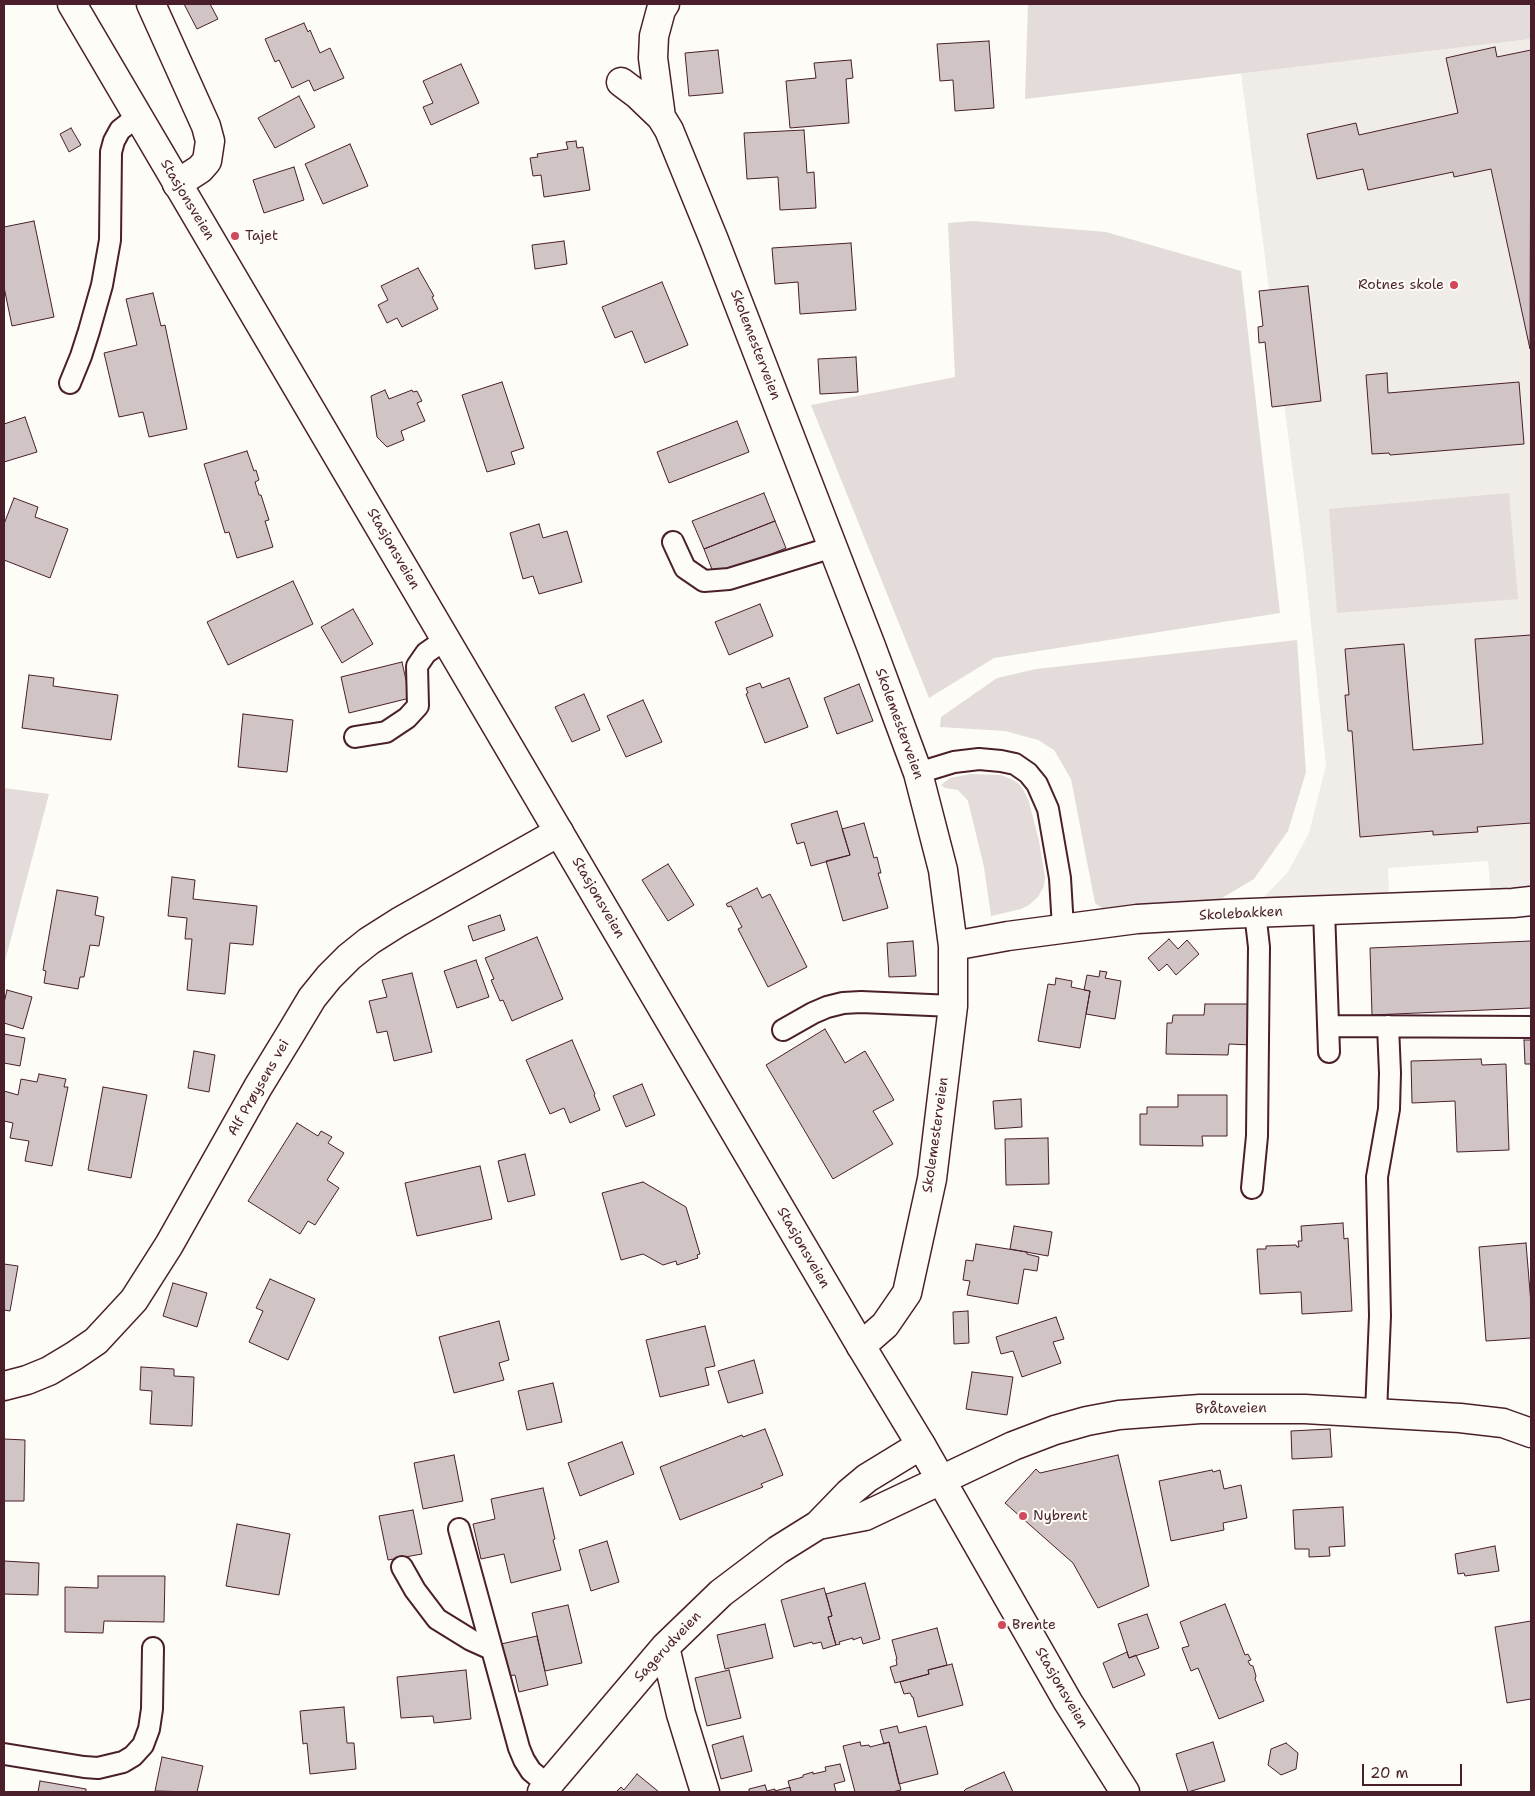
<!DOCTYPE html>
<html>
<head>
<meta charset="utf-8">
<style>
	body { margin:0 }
	#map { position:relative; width:1535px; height:1796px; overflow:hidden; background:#fdfcf7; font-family:"Shantell Sans",sans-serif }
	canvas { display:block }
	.frame { position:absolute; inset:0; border:5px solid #4a1f2b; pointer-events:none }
	.scale { position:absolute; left:1362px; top:1764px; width:100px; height:22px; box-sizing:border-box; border:2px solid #4a1f2b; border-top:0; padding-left:6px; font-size:15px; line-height:18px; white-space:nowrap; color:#4a1f2b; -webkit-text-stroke:4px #fdfcf7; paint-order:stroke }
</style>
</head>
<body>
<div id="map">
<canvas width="1535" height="1796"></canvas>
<div class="frame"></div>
<div class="scale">20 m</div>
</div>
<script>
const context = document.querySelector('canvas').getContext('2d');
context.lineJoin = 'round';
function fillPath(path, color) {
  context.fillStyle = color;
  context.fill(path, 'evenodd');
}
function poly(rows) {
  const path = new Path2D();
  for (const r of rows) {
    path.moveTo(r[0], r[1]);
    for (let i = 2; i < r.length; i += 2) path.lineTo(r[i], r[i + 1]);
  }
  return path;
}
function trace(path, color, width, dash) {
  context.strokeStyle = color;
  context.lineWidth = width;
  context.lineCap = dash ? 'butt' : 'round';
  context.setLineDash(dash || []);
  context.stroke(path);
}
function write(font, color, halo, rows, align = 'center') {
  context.font = font + ' "Shantell Sans",sans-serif';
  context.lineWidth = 4;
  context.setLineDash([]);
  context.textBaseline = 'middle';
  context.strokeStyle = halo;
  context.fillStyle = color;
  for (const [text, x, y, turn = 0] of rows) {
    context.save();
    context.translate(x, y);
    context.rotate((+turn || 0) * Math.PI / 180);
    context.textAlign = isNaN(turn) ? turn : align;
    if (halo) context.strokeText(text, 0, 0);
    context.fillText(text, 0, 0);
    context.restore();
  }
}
fillPath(poly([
	[1531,39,1531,891,1491,897,1488,861,1388,868,1389,900,1264,897,1288,872,1309,833,1326,765,1304,557,1241,73]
]), '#f0ece8');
fillPath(poly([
	[1028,4,1531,4,1531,39,1025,99],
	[973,221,1106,232,1241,271,1280,613,994,658,929,698,811,405,955,377,948,223],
	[1509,493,1518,599,1337,613,1329,509],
	[1297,640,1306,772,1288,831,1254,879,1212,904,1106,911,1095,903,1071,779,1054,750,1038,740,1005,731,940,727,941,717,997,678,1036,669],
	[971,774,1001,775,1011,779,1019,784,1024,791,1029,802,1039,841,1045,877,1044,886,1038,897,1029,905,1021,909,991,916,984,867,968,801,958,790,945,788,941,785,950,778],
	[4,788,49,794,4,965]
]), '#e3dcda');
const building = poly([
	[184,4,210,4,218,19,197,29,184,4],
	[304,23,308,32,310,30,320,53,330,48,344,78,314,91,309,80,292,88,279,60,275,62,265,39,304,23],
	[989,41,994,108,955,111,953,80,940,81,937,44,989,41],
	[1495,47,1497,57,1531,50,1530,349,1491,169,1454,177,1453,172,1368,190,1363,169,1317,179,1307,134,1356,123,1359,135,1458,113,1446,58,1495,47],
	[718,50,723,93,689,96,685,53,718,50],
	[851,60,853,78,846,79,849,123,790,128,786,81,816,78,814,63,851,60],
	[461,64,479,103,431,125,423,107,433,103,423,81,461,64],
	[299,96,315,127,275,148,258,118,299,96],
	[71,128,81,145,69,152,60,134,71,128],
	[804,130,807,173,814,172,816,208,780,210,778,177,747,179,744,133,804,130],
	[576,141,577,148,583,147,590,190,544,197,541,175,533,176,530,158,538,157,537,154,568,149,566,142,576,141],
	[350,144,368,186,323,204,305,164,350,144],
	[294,167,304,200,264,213,253,180,294,167],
	[34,221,54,317,12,326,4,287,4,227,34,221],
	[564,241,567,264,535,269,532,245,564,241],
	[851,243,856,310,800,314,798,282,775,284,772,248,851,243],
	[418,268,434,296,432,297,438,309,402,327,397,318,387,323,378,305,388,300,381,286,418,268],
	[662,282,688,345,645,363,632,331,615,338,602,307,662,282],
	[1308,286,1321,401,1272,407,1265,342,1259,343,1258,327,1263,326,1259,291,1308,286],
	[153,293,161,326,165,325,187,429,149,437,143,412,119,417,104,353,137,345,126,299,153,293],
	[856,357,858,392,820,394,818,359,856,357],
	[1387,373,1388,393,1519,382,1524,444,1390,455,1389,453,1372,454,1366,375,1387,373],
	[502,382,524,448,511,452,515,464,487,472,462,395,502,382],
	[385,390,389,399,412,390,413,392,417,391,422,401,417,403,425,421,401,431,404,440,387,447,377,437,371,396,385,390],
	[25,417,37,452,4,462,4,424,25,417],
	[737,421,749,452,669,483,657,452,737,421],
	[247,451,254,471,256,470,259,480,255,482,259,495,261,495,269,520,265,521,273,547,237,558,229,532,225,533,204,464,247,451],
	[764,493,775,521,704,549,692,521,764,493],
	[14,498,38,507,35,517,68,529,50,578,4,560,4,524,14,498],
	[775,521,786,548,715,577,704,549,775,521],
	[539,524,543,538,567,531,582,582,539,594,533,576,523,579,510,533,539,524],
	[293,581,313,624,228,665,207,622,293,581],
	[760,604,773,636,729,655,715,622,760,604],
	[353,609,373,644,342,663,321,627,353,609],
	[1531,635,1531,823,1477,827,1478,832,1433,835,1433,831,1360,837,1352,731,1348,731,1345,695,1349,695,1345,649,1404,644,1413,750,1483,744,1475,639,1531,635],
	[402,662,410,698,349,713,341,677,402,662],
	[29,675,54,678,53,686,118,695,111,740,22,728,29,675],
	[789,678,808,727,765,743,746,694,748,693,746,688,760,683,762,688,789,678],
	[859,684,873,721,837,734,824,698,859,684],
	[584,694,600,730,572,742,555,707,584,694],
	[643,700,662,742,626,757,607,716,643,700],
	[243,714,293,720,287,772,238,767,243,714],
	[837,811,850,855,811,866,804,842,797,844,791,824,837,811],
	[864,823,874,858,877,857,881,873,878,873,888,908,843,921,826,861,850,855,842,829,864,823],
	[668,864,694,905,668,921,642,880,668,864],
	[172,877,195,880,193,899,257,906,253,945,230,943,225,994,187,990,192,939,185,939,187,918,168,916,172,877],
	[757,888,762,898,770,894,807,967,768,987,738,929,742,927,731,906,728,907,726,904,757,888],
	[57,890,98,897,95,915,104,917,99,946,90,945,84,977,80,977,78,989,44,983,46,971,43,970,57,890],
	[500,915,505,930,473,941,468,926,500,915],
	[537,937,563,999,512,1021,503,1000,500,1001,491,980,494,979,485,958,537,937],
	[1169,939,1178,949,1187,940,1199,954,1176,975,1167,964,1159,971,1148,958,1169,939],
	[913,941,916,976,889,977,887,943,913,941],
	[1531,941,1531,1008,1372,1015,1370,948,1531,941],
	[476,960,489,997,457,1008,444,971,476,960],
	[1100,971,1107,972,1105,978,1121,981,1115,1019,1086,1014,1090,991,1084,990,1087,975,1099,977,1100,971],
	[412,973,432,1052,394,1061,387,1031,377,1033,369,1001,387,997,382,980,412,973],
	[1056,978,1072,981,1071,987,1090,991,1080,1048,1038,1041,1048,984,1055,985,1056,978],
	[7,990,32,997,23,1029,4,1023,4,1003,7,990],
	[1205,1004,1253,1004,1252,1045,1229,1044,1228,1055,1166,1054,1167,1023,1172,1023,1173,1015,1204,1015,1205,1004],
	[825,1029,845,1063,865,1051,894,1100,873,1111,893,1144,833,1179,766,1065,825,1029],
	[4,1034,25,1038,20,1066,4,1063,4,1034],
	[572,1040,595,1094,594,1095,600,1110,570,1123,564,1108,550,1114,526,1060,572,1040],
	[1524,1040,1531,1040,1531,1064,1525,1064,1524,1040],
	[194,1051,215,1055,209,1092,188,1088,194,1051],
	[1481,1059,1482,1065,1506,1064,1509,1150,1457,1152,1455,1101,1412,1103,1411,1061,1481,1059],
	[39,1074,66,1079,64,1087,68,1087,52,1166,25,1161,29,1141,10,1138,13,1123,4,1121,4,1091,18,1095,21,1079,37,1082,39,1074],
	[642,1084,655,1115,626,1127,613,1096,642,1084],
	[103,1087,147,1095,131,1178,88,1170,103,1087],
	[1178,1095,1227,1095,1227,1136,1202,1136,1203,1146,1140,1145,1140,1114,1147,1114,1147,1107,1178,1107,1178,1095],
	[1021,1099,1022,1127,995,1129,993,1101,1021,1099],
	[297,1123,318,1136,321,1131,332,1137,328,1143,344,1153,327,1180,339,1188,315,1225,308,1221,300,1234,248,1201,297,1123],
	[1048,1138,1049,1184,1006,1185,1005,1139,1048,1138],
	[525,1154,535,1195,508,1202,498,1161,525,1154],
	[480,1166,492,1219,417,1236,405,1183,480,1166],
	[643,1182,686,1207,700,1254,697,1255,698,1258,677,1265,676,1261,663,1265,643,1254,621,1260,602,1193,643,1182],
	[1343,1223,1344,1239,1348,1238,1352,1311,1302,1314,1301,1292,1260,1294,1257,1249,1266,1249,1266,1246,1296,1245,1297,1247,1299,1247,1298,1241,1302,1241,1301,1226,1343,1223],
	[1014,1226,1052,1232,1048,1256,1010,1249,1014,1226],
	[1526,1243,1531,1304,1531,1338,1486,1341,1479,1247,1526,1243],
	[976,1244,1027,1252,1027,1254,1039,1257,1037,1271,1024,1269,1018,1304,967,1295,970,1281,963,1280,966,1260,973,1261,976,1244],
	[4,1264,18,1266,10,1311,4,1310,4,1264],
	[270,1279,315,1299,288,1360,249,1342,263,1311,256,1308,270,1279],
	[173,1283,207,1293,197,1327,163,1316,173,1283],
	[968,1311,969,1343,954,1344,953,1312,968,1311],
	[1056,1317,1064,1339,1053,1342,1061,1363,1022,1377,1013,1351,1001,1354,996,1337,1056,1317],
	[499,1321,509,1360,499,1363,504,1380,454,1393,439,1337,499,1321],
	[705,1326,715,1366,705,1368,709,1385,660,1397,646,1340,705,1326],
	[754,1360,763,1393,728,1403,718,1371,754,1360],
	[141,1367,174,1369,174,1376,194,1377,192,1426,150,1424,152,1391,140,1390,141,1367],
	[972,1372,1013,1377,1007,1415,966,1409,972,1372],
	[553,1383,562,1422,527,1430,518,1391,553,1383],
	[765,1429,783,1475,761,1484,763,1487,680,1520,660,1467,742,1435,743,1437,765,1429],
	[1330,1429,1332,1457,1292,1459,1291,1431,1330,1429],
	[4,1439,25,1440,24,1501,4,1501,4,1439],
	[622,1442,634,1474,580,1496,568,1463,622,1442],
	[454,1455,463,1501,423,1509,414,1463,454,1455],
	[1118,1455,1149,1586,1098,1608,1073,1563,1005,1503,1036,1469,1040,1473,1118,1455],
	[1212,1470,1213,1472,1220,1470,1224,1489,1241,1485,1247,1518,1223,1523,1224,1530,1171,1541,1159,1481,1212,1470],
	[543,1488,555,1539,553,1540,561,1570,511,1583,504,1554,481,1559,473,1524,495,1519,491,1499,543,1488],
	[1343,1507,1345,1546,1329,1547,1330,1556,1309,1557,1309,1549,1295,1549,1293,1510,1343,1507],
	[413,1510,422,1554,388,1560,379,1516,413,1510],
	[237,1524,290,1534,279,1595,226,1586,237,1524],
	[607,1541,619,1582,591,1591,579,1550,607,1541],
	[1495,1546,1499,1571,1465,1576,1464,1573,1458,1574,1455,1554,1495,1546],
	[4,1561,39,1563,38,1595,4,1594,4,1561],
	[98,1576,165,1576,164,1622,104,1621,103,1633,65,1632,65,1587,98,1588,98,1576],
	[865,1583,880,1639,863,1644,861,1637,853,1640,853,1638,839,1642,840,1644,836,1645,828,1617,832,1616,826,1594,865,1583],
	[824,1588,832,1616,828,1617,836,1645,823,1649,821,1642,813,1644,812,1642,794,1647,781,1600,824,1588],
	[1225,1604,1245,1655,1248,1654,1251,1660,1248,1661,1250,1665,1253,1666,1256,1676,1255,1679,1264,1701,1219,1719,1198,1668,1191,1671,1182,1648,1189,1646,1180,1622,1225,1604],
	[568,1605,582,1663,545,1671,532,1613,568,1605],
	[1147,1614,1159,1648,1129,1658,1118,1624,1147,1614],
	[1531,1621,1531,1699,1507,1703,1495,1627,1531,1621],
	[765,1624,773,1658,725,1669,717,1635,765,1624],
	[937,1628,947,1665,928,1670,929,1674,895,1683,890,1667,897,1665,896,1659,897,1659,892,1640,937,1628],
	[537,1636,548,1685,519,1692,515,1675,508,1676,501,1644,537,1636],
	[1127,1652,1129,1658,1136,1655,1145,1675,1113,1688,1103,1663,1127,1652],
	[952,1664,963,1705,918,1717,913,1697,912,1697,910,1693,904,1694,900,1682,929,1674,928,1670,952,1664],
	[466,1670,471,1719,434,1723,433,1716,401,1718,397,1677,466,1670],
	[729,1670,741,1718,707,1726,695,1678,729,1670],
	[344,1707,347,1743,354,1743,356,1769,310,1774,307,1743,303,1744,300,1711,344,1707],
	[897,1726,899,1733,926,1726,938,1774,899,1784,889,1742,884,1744,880,1730,897,1726],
	[743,1736,752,1771,721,1779,712,1745,743,1736],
	[860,1742,861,1746,869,1745,870,1747,889,1742,901,1790,892,1792,855,1792,843,1746,860,1742],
	[1213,1742,1225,1781,1188,1792,1176,1754,1213,1742],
	[1286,1743,1298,1753,1296,1769,1281,1775,1268,1765,1271,1749,1286,1743],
	[162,1757,203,1766,197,1792,155,1791,162,1757],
	[840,1764,845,1781,834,1784,836,1792,791,1792,788,1781,803,1777,803,1775,813,1772,813,1774,826,1771,825,1767,840,1764],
	[1004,1772,1013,1792,963,1792,966,1789,1004,1772],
	[637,1774,659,1792,616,1792,621,1787,624,1790,637,1774],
	[40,1781,86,1789,86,1792,38,1792,40,1781],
	[765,1785,767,1791,775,1789,775,1791,790,1787,791,1792,749,1792,749,1789,765,1785]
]);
fillPath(building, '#d0c5c4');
trace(building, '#4a1f2b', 1);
const lane = poly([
	[70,383,81,356,89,331,102,285,110,240,111,152,114,141,120,130,138,116],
	[673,542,685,568,704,581,729,579,833,547],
	[355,737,386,732,407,718,418,706,417,666,426,653,446,639],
	[918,773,954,762,979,759,1001,761,1015,764,1028,773,1037,784,1048,809,1060,878,1063,928],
	[1324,910,1329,1052],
	[1328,1026,1531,1027],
	[783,1030,813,1013,827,1007,843,1003,861,1002,953,1006],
	[1252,1188,1257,1136,1259,947,1255,912],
	[1376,1413,1380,1316,1377,1177,1389,1109,1390,1073,1388,1026],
	[459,1529,519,1748,524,1760,531,1771,548,1785],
	[402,1567,415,1590,437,1619,471,1640,491,1649],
	[4,1754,84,1767,98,1768,123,1762,133,1756,143,1745,149,1729,152,1709,153,1648]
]);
const street = poly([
	[151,4,206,126,210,141,207,161,200,169,177,184],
	[621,82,637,94,661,117,669,130,714,240,871,646,918,773,943,870,953,946,953,1006,932,1179,907,1293,885,1325,861,1346],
	[661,117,653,58,654,36,661,10,665,4],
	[953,946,1008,936,1137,919,1224,914,1513,903,1531,901],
	[4,1386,27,1380,49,1371,74,1356,96,1341,134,1300,169,1245,258,1087,291,1033,312,998,329,977,349,957,369,941,399,922,559,832],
	[818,1525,865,1516,1013,1446,1055,1430,1087,1421,1119,1415,1200,1409,1305,1409,1460,1418,1503,1423,1531,1433],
	[665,1647,681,1714,705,1792],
	[542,1792,665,1647,721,1593,778,1550,818,1525,849,1493,867,1478,921,1445]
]);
const secondary = poly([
	[72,4,861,1346,921,1445,1068,1702,1125,1792]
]);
trace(lane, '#4a1f2b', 24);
trace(street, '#4a1f2b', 31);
trace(secondary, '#4a1f2b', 31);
trace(lane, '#fdfcf7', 20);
trace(street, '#fdfcf7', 28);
trace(secondary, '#fdfcf7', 28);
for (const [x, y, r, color] of [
	[235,236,5,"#d1495b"],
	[1454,285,5,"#d1495b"],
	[1023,1516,5,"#d1495b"],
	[1002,1625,5,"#d1495b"]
]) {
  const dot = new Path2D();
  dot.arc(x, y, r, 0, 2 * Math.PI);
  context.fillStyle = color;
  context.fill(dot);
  trace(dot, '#fdfcf7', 2);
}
write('14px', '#4a1f2b', '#fdfcf7', [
	["Stasjonsveien",187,200,59],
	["Skolemesterveien",755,345,69],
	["Stasjonsveien",393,549,60],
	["Skolemesterveien",899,724,70],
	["Stasjonsveien",598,898,60],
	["Skolebakken",1241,914,-3],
	["Alf Prøysens vei",259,1088,-60],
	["Skolemesterveien",936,1135,-82],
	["Stasjonsveien",803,1248,60],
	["Bråtaveien",1231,1409,-1],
	["Sagerudveien",668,1647,-47],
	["Stasjonsveien",1061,1688,60]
]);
write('14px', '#4a1f2b', '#fdfcf7', [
	["Tajet",245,236],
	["Rotnes skole",1444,285,"right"],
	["Nybrent",1033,1516],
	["Brente",1012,1625]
], 'left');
</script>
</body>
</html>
